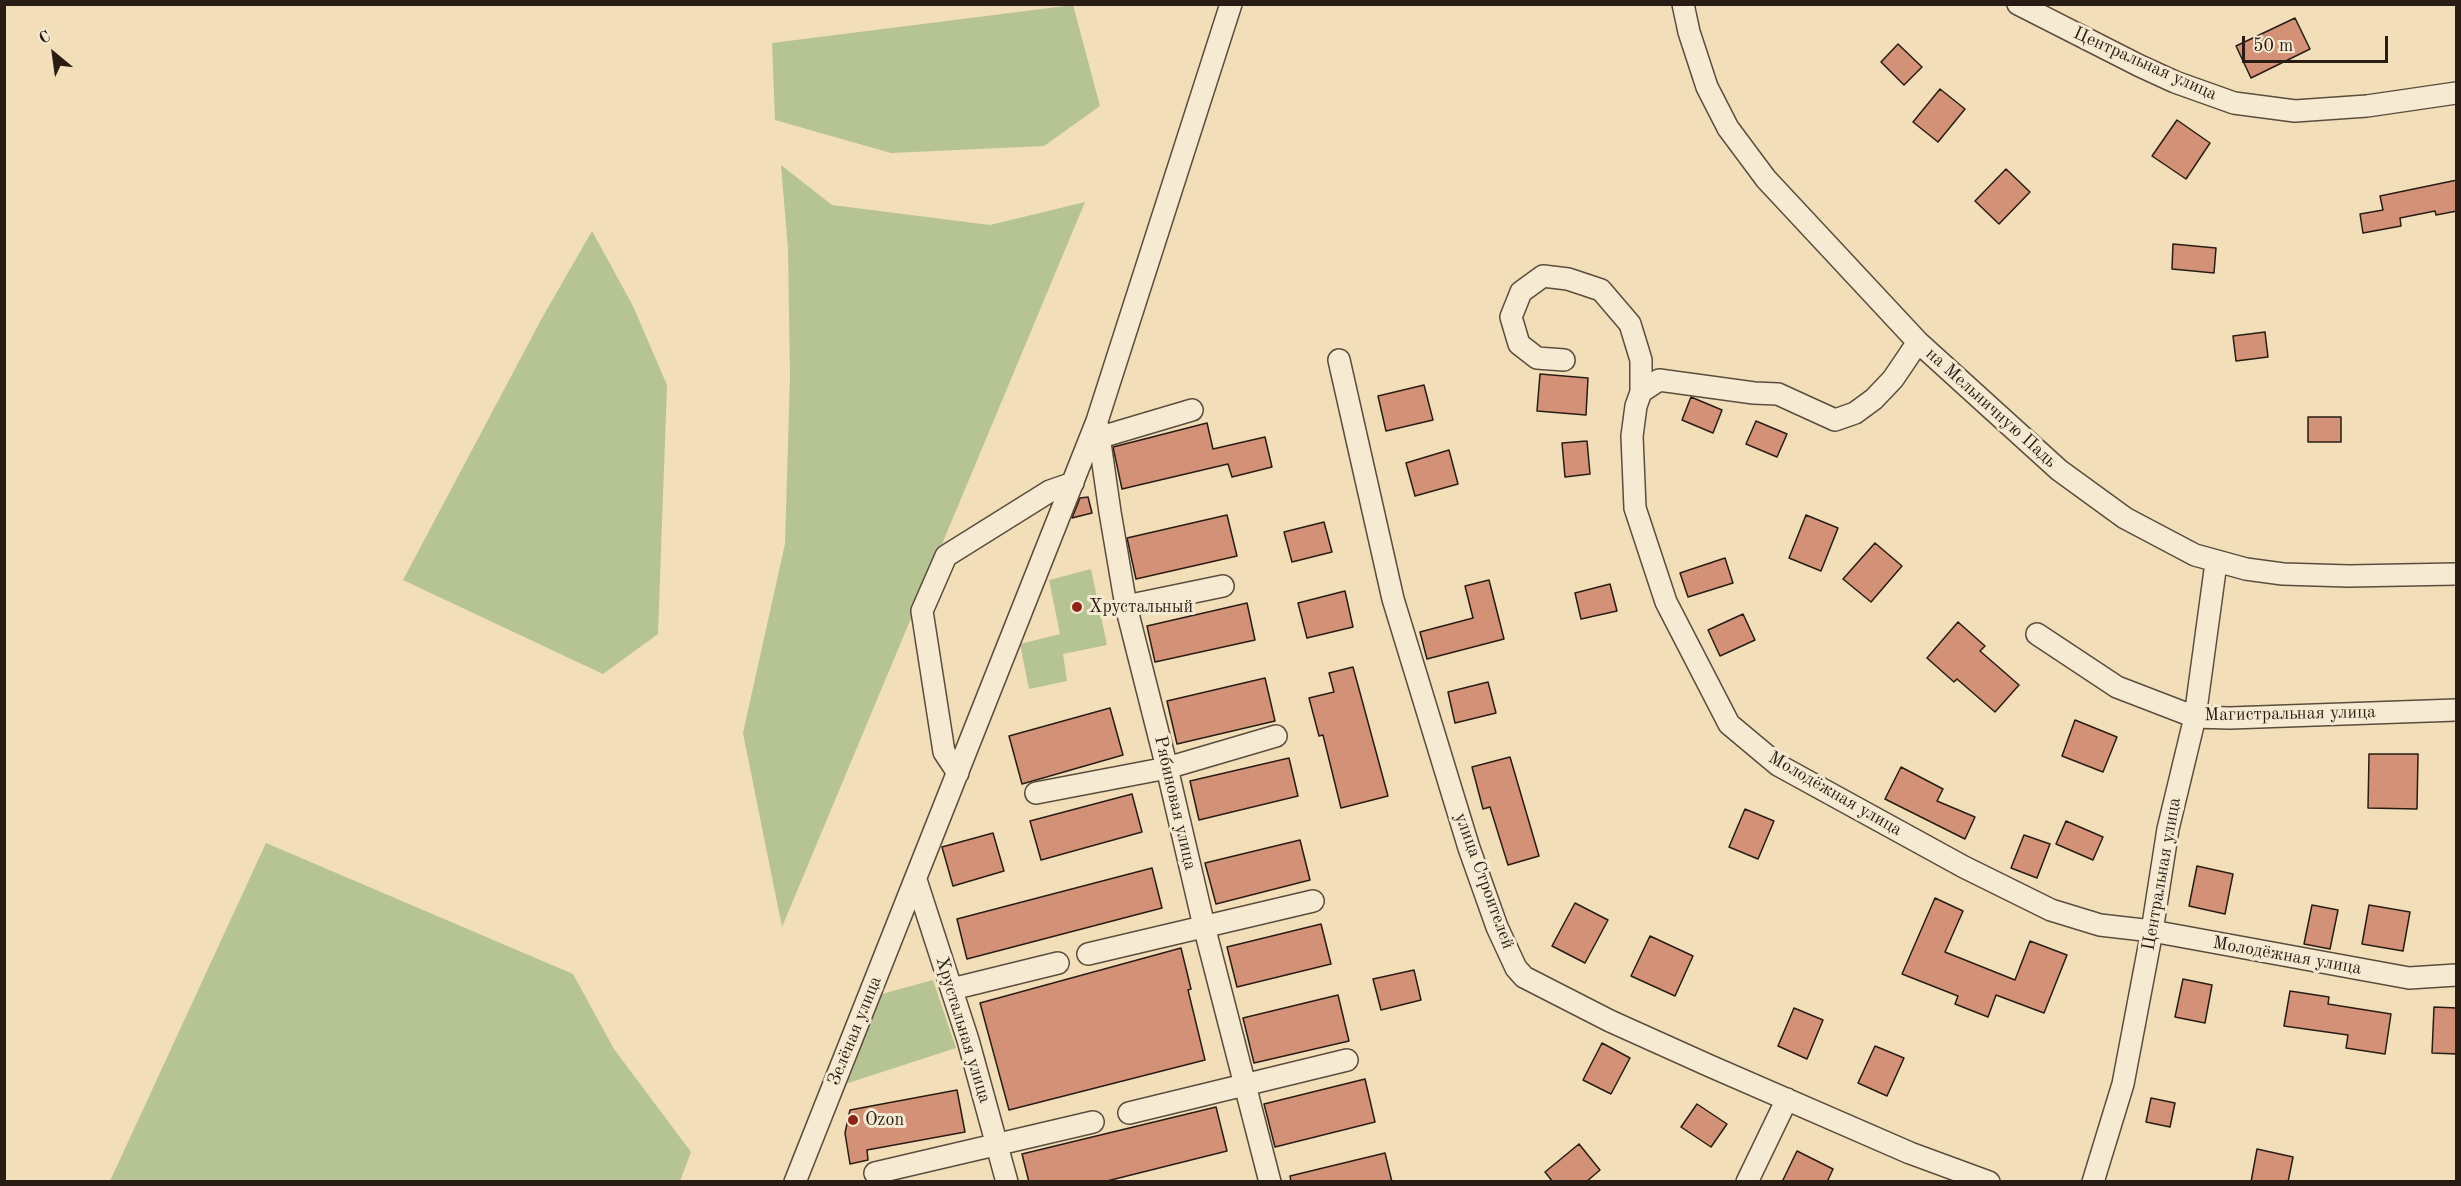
<!DOCTYPE html>
<html>
<head>
<meta charset="utf-8">
<style>
	body { margin:0 }
	#map { position:relative; width:2461px; height:1186px; overflow:hidden; background:#f2dfb9; font-family:"Old Standard TT",serif }
	canvas { display:block }
	.frame { position:absolute; inset:0; border:6px solid #281c14; pointer-events:none }
	.north { position:absolute; left:24px; top:24px; width:60px; height:60px; -webkit-text-stroke:4px #f7ead2; paint-order:stroke; rotate:331deg; font-size:16px; font-weight:700; line-height:24px; text-align:center; color:#281c14 }
	.north::after { content:''; display:block; margin:auto; width:21px; height:27px; background:#281c14; clip-path:polygon(50% 0,100% 100%,50% 72%,0 100%) }
	.scale { position:absolute; left:2242px; top:36px; width:146px; height:27px; box-sizing:border-box; border:3px solid #281c14; border-top:0; padding-left:8px; font-size:18px; line-height:21px; white-space:nowrap; color:#281c14; -webkit-text-stroke:4px #f7ead2; paint-order:stroke }
</style>
</head>
<body>
<div id="map">
<canvas width="2461" height="1186"></canvas>
<div class="frame"></div>
<div class="north">С</div>
<div class="scale">50 m</div>
</div>
<script>
const context = document.querySelector('canvas').getContext('2d');
context.lineJoin = 'round';
function fillPath(path, color) {
  context.fillStyle = color;
  context.fill(path, 'evenodd');
}
function poly(rows) {
  const path = new Path2D();
  for (const r of rows) {
    path.moveTo(r[0], r[1]);
    for (let i = 2; i < r.length; i += 2) path.lineTo(r[i], r[i + 1]);
  }
  return path;
}
function trace(path, color, width, dash) {
  context.strokeStyle = color;
  context.lineWidth = width;
  context.lineCap = dash ? 'butt' : 'round';
  context.setLineDash(dash || []);
  context.stroke(path);
}
function write(font, color, halo, rows, align = 'center') {
  context.font = font + ' "Old Standard TT",serif';
  context.lineWidth = 6;
  context.setLineDash([]);
  context.textBaseline = 'middle';
  context.strokeStyle = halo;
  context.fillStyle = color;
  for (const [text, x, y, turn = 0] of rows) {
    context.save();
    context.translate(x, y);
    context.rotate((+turn || 0) * Math.PI / 180);
    context.textAlign = isNaN(turn) ? turn : align;
    if (halo) context.strokeText(text, 0, 0);
    context.fillText(text, 0, 0);
    context.restore();
  }
}
fillPath(poly([
	[1073,5,1100,106,1044,146,891,153,775,120,772,43],
	[781,165,832,205,990,225,1085,202,782,927,743,733,785,544,790,376,788,249],
	[592,231,633,306,667,385,658,634,603,674,403,580,542,318],
	[1091,569,1107,645,1063,654,1067,681,1029,689,1020,644,1060,634,1049,580],
	[266,843,573,974,614,1049,691,1152,680,1181,110,1181],
	[933,980,956,1048,845,1084,882,994]
]), '#b6c393');
const building = poly([
	[2295,18,2310,49,2251,78,2236,46,2295,18],
	[1898,44,1922,67,1904,85,1881,62,1898,44],
	[1940,89,1965,109,1938,142,1913,122,1940,89],
	[2177,120,2210,143,2186,179,2152,156,2177,120],
	[2006,169,2030,192,1999,224,1975,201,2006,169],
	[2457,180,2457,211,2436,215,2435,211,2400,218,2401,226,2363,233,2360,214,2383,210,2380,196,2457,180],
	[2173,244,2216,248,2214,273,2172,269,2173,244],
	[2265,332,2268,357,2236,361,2233,336,2265,332],
	[1540,374,1588,378,1586,415,1537,411,1540,374],
	[1424,385,1433,420,1386,431,1378,396,1424,385],
	[1691,397,1722,410,1713,433,1682,420,1691,397],
	[2308,417,2341,417,2341,442,2308,442,2308,417],
	[1756,421,1787,434,1777,457,1746,444,1756,421],
	[1207,423,1213,449,1265,437,1272,467,1232,477,1228,464,1122,489,1113,447,1207,423],
	[1587,441,1590,474,1565,477,1562,443,1587,441],
	[1449,450,1458,484,1415,496,1406,463,1449,450],
	[1088,497,1092,513,1072,518,1080,498,1088,497],
	[1227,515,1237,556,1136,579,1127,538,1227,515],
	[1806,515,1838,528,1821,571,1789,558,1806,515],
	[1324,522,1332,552,1292,562,1284,532,1324,522],
	[1875,543,1902,566,1871,602,1843,579,1875,543],
	[1725,558,1733,583,1688,597,1680,573,1725,558],
	[1489,580,1504,639,1427,659,1420,632,1473,618,1465,586,1489,580],
	[1610,584,1617,611,1581,619,1575,593,1610,584],
	[1345,591,1353,627,1307,638,1298,603,1345,591],
	[1247,603,1255,640,1155,662,1147,626,1247,603],
	[1743,614,1755,640,1720,656,1708,630,1743,614],
	[1958,622,1985,646,1980,651,2019,685,1995,712,1957,679,1954,682,1927,658,1958,622],
	[1353,667,1388,796,1341,808,1323,735,1319,736,1309,698,1334,692,1329,673,1353,667],
	[1265,678,1275,721,1177,744,1167,701,1265,678],
	[1488,682,1496,713,1455,723,1448,692,1488,682],
	[1110,708,1123,755,1022,784,1009,736,1110,708],
	[2075,720,2117,737,2103,772,2062,756,2075,720],
	[2369,754,2418,754,2417,809,2368,808,2369,754],
	[1510,757,1539,856,1508,865,1490,807,1483,809,1472,767,1510,757],
	[1289,758,1298,796,1199,820,1190,781,1289,758],
	[1901,767,1943,789,1937,801,1975,817,1965,839,1885,799,1901,767],
	[1132,794,1142,832,1041,860,1030,821,1132,794],
	[1745,809,1774,821,1758,859,1729,847,1745,809],
	[2066,821,2103,837,2093,860,2056,844,2066,821],
	[993,833,1004,871,953,886,942,847,993,833],
	[2024,835,2050,844,2037,878,2011,868,2024,835],
	[1300,840,1310,880,1216,904,1205,863,1300,840],
	[2197,866,2233,874,2225,914,2189,906,2197,866],
	[1152,868,1162,908,967,959,957,919,1152,868],
	[1935,898,1963,911,1945,952,2015,980,2030,941,2067,955,2044,1013,1996,995,1988,1017,1955,1004,1958,996,1902,974,1935,898],
	[1575,903,1608,920,1585,963,1552,946,1575,903],
	[2312,905,2338,910,2330,949,2304,944,2312,905],
	[2369,905,2410,912,2403,951,2362,944,2369,905],
	[1321,924,1331,964,1237,987,1227,947,1321,924],
	[1650,936,1693,956,1675,996,1631,976,1650,936],
	[1181,948,1191,989,1188,990,1205,1060,1009,1110,980,1003,1181,948],
	[1414,970,1421,1000,1381,1010,1373,979,1414,970],
	[2183,979,2212,985,2205,1023,2175,1017,2183,979],
	[2290,991,2329,997,2328,1004,2391,1014,2385,1054,2346,1048,2348,1035,2284,1026,2290,991],
	[1338,995,1349,1041,1254,1063,1243,1018,1338,995],
	[2434,1007,2457,1008,2457,1054,2432,1053,2434,1007],
	[1794,1008,1823,1020,1807,1059,1778,1046,1794,1008],
	[1602,1043,1630,1058,1611,1094,1583,1080,1602,1043],
	[1875,1046,1904,1058,1887,1096,1858,1083,1875,1046],
	[1365,1079,1375,1122,1275,1147,1264,1104,1365,1079],
	[957,1090,965,1132,867,1150,868,1160,850,1164,845,1133,850,1110,957,1090],
	[2151,1098,2175,1103,2170,1127,2146,1122,2151,1098],
	[1697,1104,1727,1124,1711,1147,1681,1127,1697,1104],
	[1216,1107,1227,1151,1103,1182,1029,1182,1022,1154,1216,1107],
	[1579,1144,1600,1170,1586,1182,1553,1182,1545,1172,1579,1144],
	[2257,1149,2293,1157,2288,1182,2251,1182,2257,1149],
	[1797,1151,1833,1169,1827,1182,1782,1182,1797,1151],
	[1385,1153,1392,1182,1291,1182,1290,1176,1385,1153]
]);
fillPath(building, '#d39277');
trace(building, '#281c14', 1.5);
const minor = poly([
	[1683,4,1689,32,1707,87,1728,128,1766,179,1918,342,2059,470,2125,518,2195,555,2246,569,2283,574,2349,576,2456,574],
	[2018,4,2140,66,2175,82,2234,103,2295,111,2367,106,2456,93],
	[1918,342,1893,379,1874,399,1855,413,1835,420,1778,394,1754,393,1659,380,1641,392,1636,406,1632,436,1635,508,1666,602,1729,724,1778,765,1964,867,2051,910,2100,925,2152,931,2409,978,2456,975],
	[1339,360,1393,599,1469,848,1497,927,1516,968,1524,977,1610,1021,1710,1066,1910,1153,1989,1182],
	[1564,360,1537,358,1519,344,1511,317,1521,292,1543,276,1568,279,1601,290,1630,324,1641,360,1641,392],
	[1097,422,1110,512,1126,606,1167,768,1204,926,1270,1182],
	[1101,437,1192,410],
	[1126,606,1223,586],
	[2037,634,2117,687,2195,717,2230,718,2456,710],
	[958,773,944,752,922,611,946,556,1050,491,1073,483],
	[1036,793,1167,768,1276,736],
	[916,880,968,1040,1007,1182],
	[1088,954,1313,901],
	[952,989,1058,963],
	[1129,1113,1347,1060],
	[875,1173,1093,1122],
	[795,1182,1097,421,1231,4],
	[1747,1182,1787,1099],
	[2093,1182,2123,1084,2152,931,2168,829,2195,717,2216,563]
]);
trace(minor, '#5a4d3d', 24);
trace(minor, '#f7ead2', 21);
for (const [x, y, r, color] of [
	[1077,607,6,"#8f2418"],
	[853,1120,6,"#8f2418"]
]) {
  const dot = new Path2D();
  dot.arc(x, y, r, 0, 2 * Math.PI);
  context.fillStyle = color;
  context.fill(dot);
  trace(dot, '#f7ead2', 2);
}
write('18px', '#281c14', '#f7ead2', [
	["Центральная улица",2145,64,24],
	["на Мельничную Падь",1991,408,42],
	["Магистральная улица",2290,714,-1],
	["Молодёжная улица",1835,794,30],
	["Рябиновая улица",1175,803,77],
	["Центральная улица",2162,874,-80],
	["улица Строителей",1484,881,70],
	["Молодёжная улица",2287,956,10],
	["Хрустальная улица",963,1030,73],
	["Зелёная улица",855,1031,-68]
]);
write('18px', '#281c14', '#f7ead2', [
	["Хрустальный",1089,607],
	["Ozon",865,1120]
], 'left');
</script>
</body>
</html>
